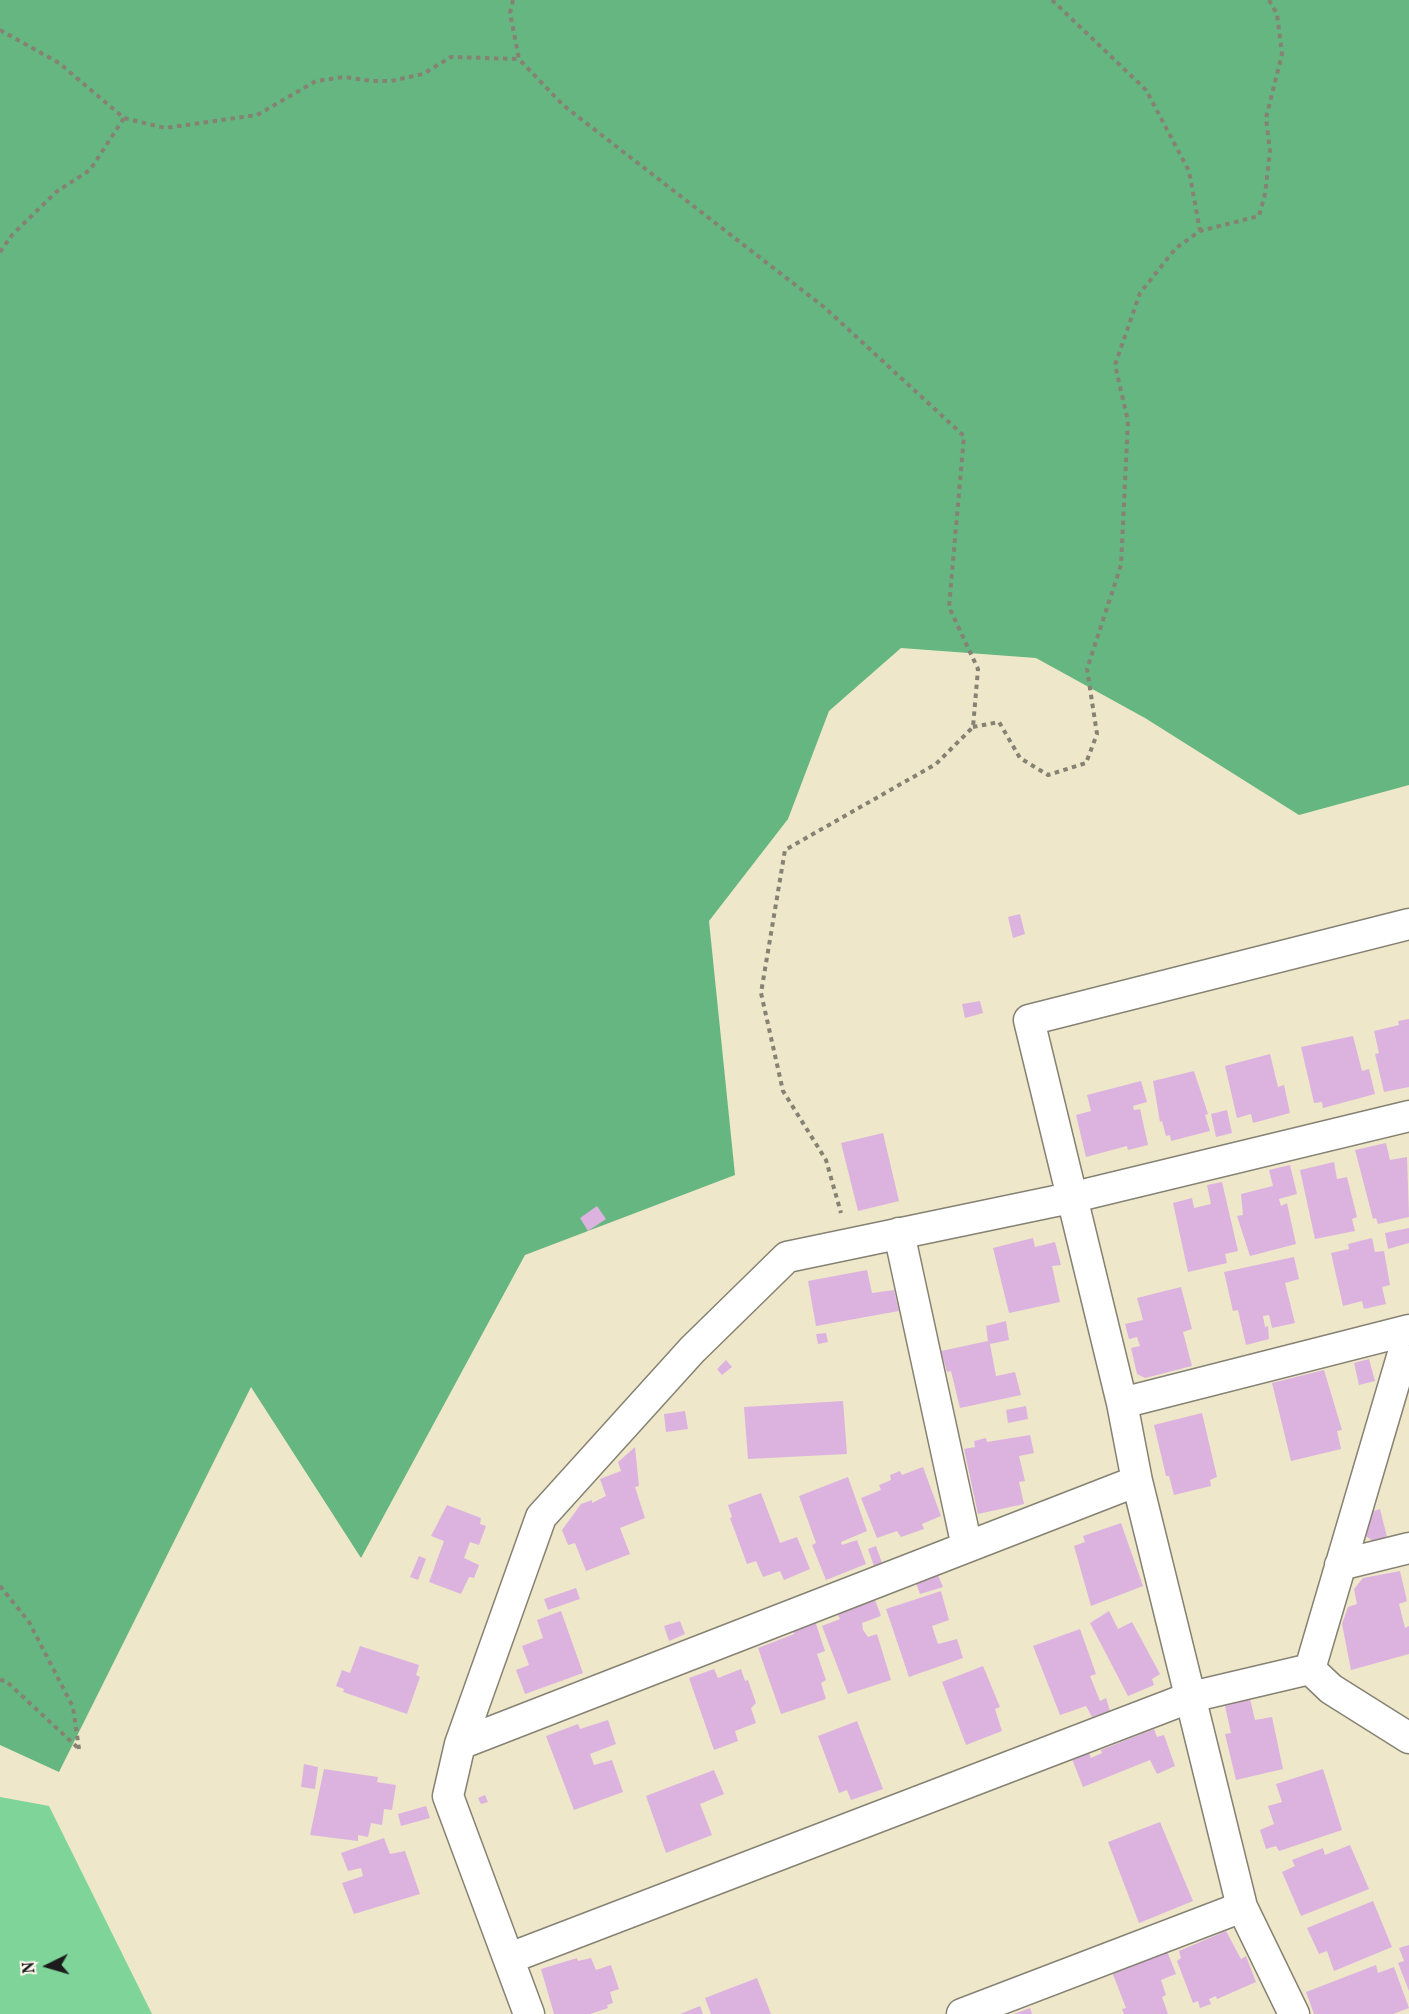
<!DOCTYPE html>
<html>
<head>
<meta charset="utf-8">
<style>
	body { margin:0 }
	#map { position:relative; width:1409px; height:2014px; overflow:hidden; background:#eee7ca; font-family:Vollkorn,serif }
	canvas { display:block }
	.north { position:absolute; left:18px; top:1936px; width:60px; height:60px; -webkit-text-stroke:4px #fbf7ec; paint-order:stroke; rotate:265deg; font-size:16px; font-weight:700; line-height:24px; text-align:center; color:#1c1c1c }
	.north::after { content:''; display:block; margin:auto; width:21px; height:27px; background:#1c1c1c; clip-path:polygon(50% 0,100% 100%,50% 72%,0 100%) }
</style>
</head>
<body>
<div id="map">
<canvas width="1409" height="2014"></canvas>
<div class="north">N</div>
</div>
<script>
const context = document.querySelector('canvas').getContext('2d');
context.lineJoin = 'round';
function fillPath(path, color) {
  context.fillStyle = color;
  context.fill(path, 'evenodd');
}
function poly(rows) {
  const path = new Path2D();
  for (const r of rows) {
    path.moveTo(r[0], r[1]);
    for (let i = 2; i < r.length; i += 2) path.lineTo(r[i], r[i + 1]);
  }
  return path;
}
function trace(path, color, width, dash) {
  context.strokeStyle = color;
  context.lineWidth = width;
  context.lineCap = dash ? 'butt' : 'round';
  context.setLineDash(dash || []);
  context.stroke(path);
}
fillPath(poly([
	[0,1797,49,1806,152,2014,0,2014]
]), '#7ed499');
fillPath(poly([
	[0,0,1409,0,1409,785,1299,815,1145,718,1036,658,901,648,829,711,788,819,709,921,735,1175,525,1255,361,1558,251,1387,59,1772,0,1745]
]), '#66b681');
fillPath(poly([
	[1020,914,1025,934,1013,938,1008,917],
	[980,1001,983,1013,965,1018,962,1004],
	[1409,1019,1409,1087,1384,1092,1375,1054,1379,1053,1374,1031,1399,1025,1398,1021],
	[1353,1036,1362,1071,1369,1069,1375,1094,1323,1108,1322,1102,1314,1103,1301,1047],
	[1270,1054,1278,1087,1284,1085,1290,1113,1253,1123,1251,1114,1237,1118,1225,1066],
	[1194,1071,1208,1114,1205,1115,1210,1131,1171,1141,1170,1135,1166,1136,1162,1121,1160,1122,1153,1081],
	[1141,1081,1147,1102,1133,1106,1134,1110,1140,1109,1148,1145,1128,1150,1127,1146,1086,1157,1076,1115,1091,1111,1087,1095],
	[1227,1110,1232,1133,1216,1137,1211,1114],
	[883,1133,899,1201,858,1211,841,1143],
	[1386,1143,1390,1160,1407,1157,1409,1217,1378,1224,1376,1218,1373,1219,1355,1150],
	[1334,1162,1337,1179,1347,1177,1357,1217,1352,1219,1355,1231,1315,1239,1300,1170],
	[1290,1165,1297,1194,1279,1199,1281,1206,1287,1203,1296,1244,1250,1256,1237,1216,1243,1215,1241,1194,1273,1186,1269,1170],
	[1222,1182,1238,1251,1225,1254,1227,1263,1188,1272,1173,1203,1192,1198,1194,1208,1211,1204,1207,1185],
	[597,1206,606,1219,588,1231,580,1218],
	[1409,1228,1409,1243,1388,1249,1385,1233],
	[1033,1238,1035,1247,1055,1242,1061,1265,1052,1266,1060,1302,1009,1313,993,1248],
	[1372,1238,1375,1252,1384,1251,1390,1285,1382,1287,1386,1304,1364,1309,1362,1301,1343,1306,1331,1253,1349,1249,1348,1244],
	[1294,1257,1299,1279,1285,1283,1295,1323,1272,1328,1269,1315,1263,1316,1265,1327,1268,1326,1269,1339,1246,1345,1238,1310,1233,1311,1224,1272],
	[867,1270,872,1293,894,1290,899,1311,816,1326,808,1281],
	[1181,1287,1192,1329,1183,1332,1192,1366,1145,1378,1137,1374,1131,1348,1140,1346,1137,1337,1129,1339,1125,1324,1143,1320,1137,1298],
	[1006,1321,1009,1340,990,1344,996,1376,1015,1372,1021,1395,960,1408,951,1371,947,1372,941,1351,988,1341,986,1326],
	[826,1333,828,1342,818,1344,816,1334],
	[1369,1359,1375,1381,1359,1385,1354,1363],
	[726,1360,732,1367,722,1375,717,1369],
	[1324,1370,1342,1430,1337,1431,1341,1449,1291,1461,1272,1383],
	[843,1401,847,1454,748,1459,744,1407],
	[1026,1406,1028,1419,1008,1423,1006,1410],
	[685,1411,688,1429,666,1432,664,1414],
	[1202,1413,1217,1477,1210,1480,1211,1486,1174,1495,1169,1476,1166,1476,1154,1425],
	[1030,1435,1034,1453,1019,1456,1025,1481,1019,1482,1024,1504,978,1514,964,1449,975,1447,974,1441,986,1438,987,1442],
	[635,1447,639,1486,635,1487,645,1518,620,1528,630,1554,586,1571,575,1543,568,1545,562,1530,581,1504,592,1500,592,1503,606,1496,600,1479,621,1471,618,1462],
	[923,1467,941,1516,922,1524,924,1529,901,1537,897,1531,877,1538,861,1498,881,1490,879,1485,891,1480,890,1475,900,1471,902,1475],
	[848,1477,867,1531,841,1542,842,1545,857,1540,866,1564,826,1580,812,1545,816,1543,799,1496],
	[761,1493,780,1543,797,1537,810,1569,784,1580,780,1571,763,1577,756,1561,747,1564,730,1518,732,1517,728,1505],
	[447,1505,481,1518,480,1524,486,1526,479,1545,470,1542,464,1558,479,1565,474,1578,469,1577,461,1594,429,1582,444,1541,431,1536],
	[1380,1509,1387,1537,1373,1541,1364,1535,1371,1512],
	[1121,1523,1143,1586,1091,1606,1074,1546,1085,1542,1083,1536],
	[876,1546,882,1563,874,1566,868,1549],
	[419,1556,426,1559,418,1580,410,1577],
	[1400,1571,1407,1601,1399,1604,1405,1628,1409,1626,1409,1654,1351,1670,1342,1624,1348,1607,1357,1604,1354,1589,1363,1578],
	[938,1575,943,1587,920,1594,916,1583],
	[576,1588,580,1599,548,1610,544,1599],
	[941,1591,949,1620,932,1626,938,1644,957,1639,963,1658,909,1677,886,1609],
	[875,1600,881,1616,862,1623,863,1630,868,1637,877,1634,891,1680,848,1694,822,1626,840,1619,837,1613],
	[561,1611,583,1673,525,1694,516,1670,529,1665,522,1646,543,1638,537,1620],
	[1109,1611,1118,1629,1132,1622,1160,1674,1152,1679,1154,1685,1128,1696,1090,1623],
	[680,1621,685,1634,669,1641,664,1626],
	[815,1621,825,1651,817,1654,826,1680,821,1683,826,1699,781,1714,758,1648,794,1634,793,1630],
	[1080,1629,1096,1674,1090,1676,1100,1701,1106,1698,1110,1711,1092,1717,1086,1706,1060,1715,1033,1646],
	[360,1646,419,1665,416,1675,420,1677,407,1714,343,1692,344,1689,336,1686,342,1670,350,1673],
	[983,1666,1000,1707,995,1709,1002,1731,966,1745,942,1682],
	[714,1669,718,1678,741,1669,745,1681,748,1680,756,1703,751,1708,756,1723,735,1731,738,1741,714,1750,689,1678],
	[1250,1699,1255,1720,1272,1717,1283,1769,1236,1780,1225,1734,1231,1733,1225,1706],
	[608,1720,616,1744,590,1754,594,1765,612,1760,623,1792,574,1810,546,1736,578,1724,580,1729],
	[857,1721,883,1789,851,1800,847,1790,839,1793,818,1736],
	[1154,1729,1157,1737,1164,1735,1175,1766,1157,1774,1150,1760,1083,1787,1072,1759,1089,1753,1091,1758,1102,1753,1101,1750],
	[304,1764,318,1767,315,1789,301,1787],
	[324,1769,378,1777,377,1782,396,1785,392,1810,384,1809,382,1825,371,1823,368,1837,358,1835,358,1841,310,1835],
	[1323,1769,1342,1830,1279,1851,1276,1846,1266,1849,1260,1830,1274,1824,1268,1806,1282,1802,1276,1784],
	[714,1770,724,1794,700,1804,712,1835,666,1853,646,1796],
	[485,1795,488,1802,481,1804,478,1798],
	[426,1806,430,1818,401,1826,398,1814],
	[1160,1822,1193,1901,1139,1923,1108,1842],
	[384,1838,390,1854,405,1851,420,1894,354,1914,342,1883,363,1876,361,1868,348,1871,341,1853],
	[1350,1845,1369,1889,1301,1916,1282,1872,1295,1866,1292,1860,1323,1848,1325,1855],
	[1373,1901,1392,1947,1334,1971,1327,1951,1319,1954,1307,1928],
	[1226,1931,1241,1959,1246,1956,1256,1982,1217,1999,1216,1996,1209,1999,1211,2004,1200,2008,1198,2001,1193,2003,1177,1961,1181,1958,1179,1951],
	[1409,1945,1409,1991,1398,1963,1404,1961,1399,1948],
	[1167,1951,1176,1974,1161,1980,1166,1995,1162,1997,1168,2014,1124,2014,1122,2009,1126,2008,1112,1972],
	[577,1958,578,1961,591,1958,596,1970,611,1965,619,1989,610,1992,613,2003,607,2005,608,2008,590,2014,554,2014,541,1969],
	[1376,1965,1378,1973,1394,1967,1409,2008,1393,2014,1314,2014,1306,1992],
	[757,1978,771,2014,711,2014,705,1998],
	[700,2006,703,2014,680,2014],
	[1030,2008,1032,2014,1014,2014]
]), '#dcb3df');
const street = poly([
	[899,1233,967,1547],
	[1122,1403,1409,1330],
	[1340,1565,1409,1548],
	[1310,1669,1409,1333],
	[460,1744,1137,1481],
	[510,1958,1191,1697,1310,1669,1331,1689,1409,1738],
	[529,2014,448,1796,460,1744,541,1517,692,1350,787,1257,1070,1198,1409,1116],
	[962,2014,1242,1907],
	[1294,2014,1242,1907,1137,1481,1122,1403,1029,1020,1409,924]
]);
trace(street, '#858273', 33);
trace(poly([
	[513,0,510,13,519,59,564,106,824,307,964,436,949,607,978,669,973,727,936,764,785,850,761,993,783,1091,826,1160,841,1213],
	[1052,0,1146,90,1189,171,1200,231],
	[0,30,59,63,124,118,165,128,257,115,316,81,344,77,372,81,391,81,423,74,451,57,519,59],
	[0,252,12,235,56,192,90,170,124,118],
	[973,727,999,722,1020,758,1048,775,1086,763,1097,734,1087,669,1121,565,1128,421,1115,365,1140,293,1176,248,1200,231,1259,216,1265,194,1270,151,1266,118,1282,54,1277,14,1269,0],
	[0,1586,29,1622,73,1707,79,1749],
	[0,1680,6,1681,78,1748]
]), '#858273', 4, [4.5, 4.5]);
trace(street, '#fff', 30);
</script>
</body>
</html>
